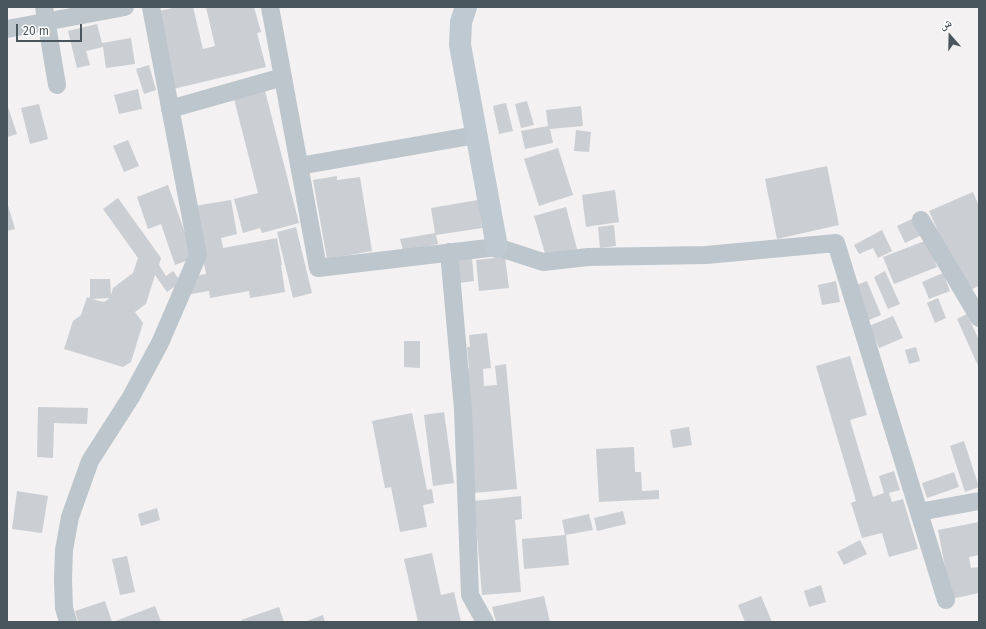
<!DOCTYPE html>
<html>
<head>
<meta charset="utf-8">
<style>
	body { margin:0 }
	#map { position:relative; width:986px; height:629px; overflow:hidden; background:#f3f1f1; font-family:"Fira Sans","Noto Naskh Arabic",sans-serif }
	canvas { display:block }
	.frame { position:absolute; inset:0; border:8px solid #49565d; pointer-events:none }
	.north { position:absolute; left:930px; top:16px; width:40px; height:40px; -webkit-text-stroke:3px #fff; paint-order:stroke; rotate:340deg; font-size:11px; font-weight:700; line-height:16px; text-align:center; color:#49565d }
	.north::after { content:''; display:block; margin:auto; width:14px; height:18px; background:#49565d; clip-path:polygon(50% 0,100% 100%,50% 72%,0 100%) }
	.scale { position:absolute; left:16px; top:24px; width:66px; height:18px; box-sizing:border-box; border:2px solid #49565d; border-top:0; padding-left:5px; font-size:12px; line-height:14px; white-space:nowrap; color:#49565d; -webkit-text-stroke:3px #fff; paint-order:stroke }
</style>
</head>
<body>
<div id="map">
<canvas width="986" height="629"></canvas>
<div class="frame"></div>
<div class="north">ش</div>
<div class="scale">20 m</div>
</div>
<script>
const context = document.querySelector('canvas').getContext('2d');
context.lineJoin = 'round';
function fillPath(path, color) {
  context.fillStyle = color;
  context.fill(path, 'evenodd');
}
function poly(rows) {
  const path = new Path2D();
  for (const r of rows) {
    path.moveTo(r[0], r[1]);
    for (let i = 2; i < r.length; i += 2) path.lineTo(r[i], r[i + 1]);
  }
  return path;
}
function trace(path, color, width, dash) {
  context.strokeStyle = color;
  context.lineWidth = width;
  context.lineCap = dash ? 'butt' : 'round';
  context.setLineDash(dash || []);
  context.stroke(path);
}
fillPath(poly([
	[177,7,193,7,203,49,215,46,206,7,254,7,261,32,257,33,266,67,173,89,155,12],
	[97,24,102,43,131,38,135,64,106,68,103,47,86,51,90,65,77,68,68,31],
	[149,65,156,90,144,94,136,69],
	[264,87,299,223,262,233,260,228,243,233,234,199,258,193,233,95],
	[138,89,142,109,119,114,114,95],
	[527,101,534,125,521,128,515,104],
	[506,103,513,131,499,134,493,106],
	[7,104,17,134,7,137],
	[39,104,48,139,30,144,21,108],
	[581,106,583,126,550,129,553,143,525,149,521,131,548,126,546,110],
	[576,130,591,132,589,152,574,151],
	[128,140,139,166,124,172,113,146],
	[558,148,573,195,539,206,524,159],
	[827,166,839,225,777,239,765,179],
	[337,176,337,180,360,177,372,251,327,259,313,180],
	[168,185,194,258,175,265,161,224,148,229,137,197],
	[615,190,619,222,586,227,582,195],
	[973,192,979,206,979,286,965,292,929,211],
	[118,198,161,258,159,265,166,276,173,271,181,282,167,292,155,275,146,304,135,312,143,323,131,362,123,367,64,349,73,321,81,315,87,297,90,298,90,279,110,279,111,295,113,288,133,273,138,258,103,209],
	[110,298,104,302,92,299],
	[231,200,237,234,221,238,223,248,277,238,282,265,281,265,285,292,250,298,249,291,210,298,209,291,191,294,188,277,206,274,194,206],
	[478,200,482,228,436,235,438,244,403,251,400,239,435,233,431,208],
	[7,202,15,229,7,231],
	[566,207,577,249,546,257,534,216],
	[914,218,922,235,905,243,897,226],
	[614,225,616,246,600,248,598,227],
	[296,227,312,293,293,298,277,232],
	[882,230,892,251,878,258,873,248,859,254,854,245],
	[927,240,937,267,894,284,883,257],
	[505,257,509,288,479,291,476,260],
	[472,258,474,281,459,283,457,260],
	[885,271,900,304,888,309,874,277],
	[943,273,950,291,929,299,922,282],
	[836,281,840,302,822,305,818,285],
	[867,281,881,315,869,320,854,286],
	[938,298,946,318,935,323,927,303],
	[967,314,978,338,979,338,979,368,957,319],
	[893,316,903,338,879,348,869,326],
	[487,333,491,368,483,369,484,386,497,385,495,366,506,364,517,489,474,493,462,369,469,368,467,347,470,347,469,335],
	[404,341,420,341,420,368,404,367],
	[916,347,920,361,909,364,905,350],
	[850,356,867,415,850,420,873,497,884,493,879,476,894,471,900,490,889,493,892,502,903,499,918,549,889,557,882,533,862,538,851,503,856,501,816,366],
	[38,407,88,408,87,424,54,423,53,458,37,457],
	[444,412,454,483,433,486,424,415],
	[412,413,427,490,432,489,434,503,423,505,427,527,400,532,391,487,385,488,372,421],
	[689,427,692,445,673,448,670,430],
	[964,441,979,487,965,492,950,446],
	[634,447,635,472,641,472,642,491,659,490,659,499,599,502,596,449],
	[954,472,959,487,927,498,922,483],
	[17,491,48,496,42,533,12,529],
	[521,496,522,519,515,520,521,592,482,595,474,501],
	[157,508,160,520,141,526,138,514],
	[623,511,626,524,597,531,594,518],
	[589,514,593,530,566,535,569,565,524,569,522,539,565,535,562,520],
	[979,522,979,555,969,557,971,568,979,567,979,593,951,599,938,530],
	[860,540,867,554,844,565,837,552],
	[432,553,441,595,454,592,461,622,418,622,404,559],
	[127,556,135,592,120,595,112,559],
	[821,585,826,602,809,607,804,591],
	[544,596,550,622,496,622,492,607],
	[761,596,772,622,745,622,738,605],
	[105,601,112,622,78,622,75,611],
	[155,606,161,622,113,622],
	[279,607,284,622,242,622,241,620],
	[323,615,325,622,304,622]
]), '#cbced3');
trace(poly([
	[44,7,57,85],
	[270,7,318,268,497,247,543,262,588,257,706,255,836,243,946,600],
	[7,29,125,7],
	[170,109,283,77],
	[299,166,476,135],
	[921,220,979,318],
	[449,252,463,409,470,595,485,622],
	[919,512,979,501],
	[68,622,64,608,63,579,64,550,70,517,90,461,131,397,160,343,198,255,151,7]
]), '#bdc6cc', 18);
trace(poly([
	[466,7,461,22,460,45,497,247]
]), '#bec9d1', 22);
</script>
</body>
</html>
